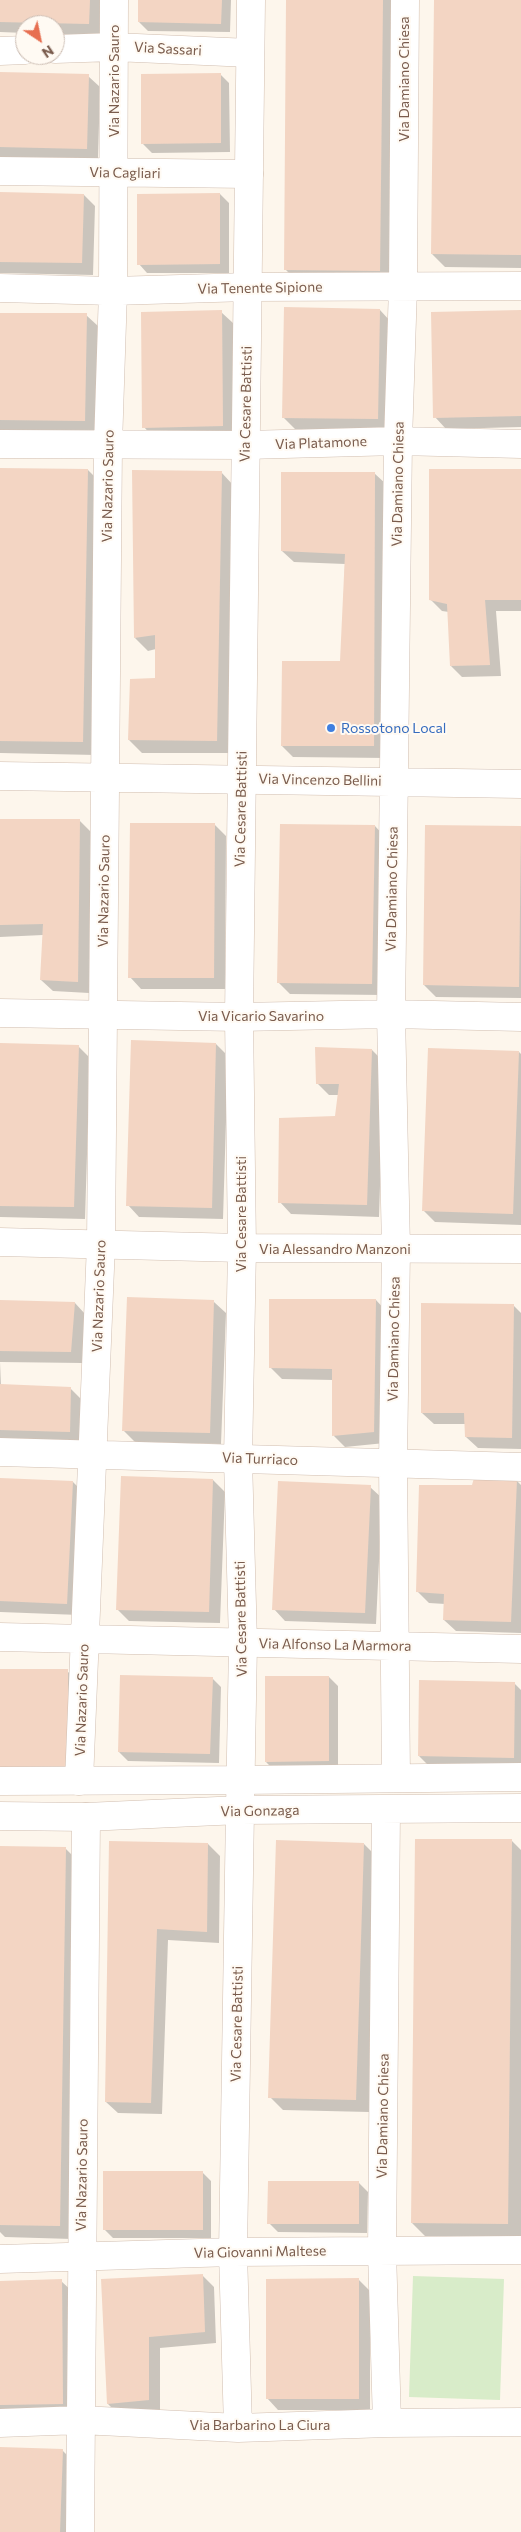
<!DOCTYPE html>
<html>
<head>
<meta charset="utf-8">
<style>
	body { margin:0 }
	#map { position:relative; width:521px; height:2532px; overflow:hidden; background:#fdf6ec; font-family:Commissioner,sans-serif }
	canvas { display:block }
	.north { position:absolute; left:15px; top:15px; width:50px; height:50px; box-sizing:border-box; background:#fffaf3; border:1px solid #cabbb1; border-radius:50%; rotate:146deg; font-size:14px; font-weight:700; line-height:20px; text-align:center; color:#7a5c4d }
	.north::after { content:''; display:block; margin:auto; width:18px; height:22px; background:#e76f51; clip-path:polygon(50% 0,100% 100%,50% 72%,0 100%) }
</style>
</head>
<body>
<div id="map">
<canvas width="521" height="2532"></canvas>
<div class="north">N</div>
</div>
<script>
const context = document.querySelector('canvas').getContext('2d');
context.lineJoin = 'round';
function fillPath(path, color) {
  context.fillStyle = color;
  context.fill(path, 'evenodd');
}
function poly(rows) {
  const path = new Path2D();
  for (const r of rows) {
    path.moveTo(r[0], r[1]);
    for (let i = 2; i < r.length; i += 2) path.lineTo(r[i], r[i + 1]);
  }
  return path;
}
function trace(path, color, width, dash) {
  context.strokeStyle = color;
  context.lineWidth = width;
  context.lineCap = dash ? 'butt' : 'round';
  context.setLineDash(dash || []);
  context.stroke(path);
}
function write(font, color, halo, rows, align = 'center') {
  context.font = font + ' Commissioner,sans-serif';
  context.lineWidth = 4;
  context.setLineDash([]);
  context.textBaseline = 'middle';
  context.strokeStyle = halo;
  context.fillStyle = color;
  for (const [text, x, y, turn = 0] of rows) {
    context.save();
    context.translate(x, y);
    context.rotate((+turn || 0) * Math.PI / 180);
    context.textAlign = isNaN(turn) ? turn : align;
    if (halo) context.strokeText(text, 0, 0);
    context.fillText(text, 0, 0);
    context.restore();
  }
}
fillPath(poly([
	[413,2276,504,2279,500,2400,409,2397]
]), '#d8ecc9');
fillPath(poly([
	[0,0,102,0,101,36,55,34,55,25,25,25,25,33,0,32],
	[139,0,231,0,230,32,148,31,139,22],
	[288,0,396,0,393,283,298,282,285,269],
	[435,0,521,0,521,268,445,267,432,254],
	[0,73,88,76,100,87,98,160,0,158],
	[220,74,229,83,230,152,152,153,143,144],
	[0,193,84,195,95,206,93,275,0,273],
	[220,194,229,203,229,273,147,273,139,264],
	[380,310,391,322,389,430,295,429,283,417],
	[521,311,521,427,446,429,435,417],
	[221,312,233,323,234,437,155,439,144,427],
	[0,314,86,315,98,326,97,432,0,431],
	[0,469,88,470,101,483,96,755,0,753],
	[521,470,521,611,496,611,501,676,462,677,451,666,449,612,442,611,430,599],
	[221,472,234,486,230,753,142,753,129,740,156,680,156,649,148,651,135,638],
	[374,473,386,484,386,758,293,757,282,746,341,663,345,564,294,562,282,551],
	[0,820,79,820,91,832,89,993,53,991,41,980,43,935,0,937],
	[214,824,226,836,225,989,141,989,130,977],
	[375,826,386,838,383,995,290,994,278,982],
	[521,827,521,998,436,997,424,985],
	[0,1044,78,1046,90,1058,85,1219,0,1217],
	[216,1044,228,1056,223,1219,139,1217,128,1205],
	[372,1050,384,1062,379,1217,291,1214,280,1202,336,1117,339,1095,329,1095,317,1083],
	[519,1052,521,1054,521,1225,435,1222,423,1210],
	[376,1300,387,1312,385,1443,345,1447,334,1436,333,1380,282,1379,270,1367],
	[0,1301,75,1303,86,1315,82,1363,0,1362,1,1386,70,1388,82,1400,81,1443,0,1440],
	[214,1302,226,1313,221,1444,135,1442,123,1430],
	[513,1305,521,1313,521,1449,478,1448,466,1437,466,1424,434,1424,422,1413],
	[0,1479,73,1482,85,1494,79,1615,0,1612],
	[213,1480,225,1492,220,1623,129,1621,117,1609],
	[516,1480,521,1485,521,1633,456,1631,444,1620,445,1604,429,1603,417,1591,473,1487],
	[370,1487,382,1498,376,1624,285,1621,274,1609],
	[0,1670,67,1671,79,1682,79,1780],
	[329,1677,338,1686,338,1770,275,1771,266,1762],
	[212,1678,221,1687,219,1763,128,1761,119,1752],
	[514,1683,521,1690,521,1766,428,1765,419,1756],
	[512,1841,521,1850,521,2236,425,2236,412,2223],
	[110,1843,208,1844,220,1856,219,1943,168,1940,162,2114,118,2113,106,2102],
	[364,1844,377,1857,369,2112,283,2110,270,2097],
	[0,1847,65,1848,78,1861,72,2239,5,2237,0,2232],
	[202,2172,211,2181,211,2238,113,2238,104,2229],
	[359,2183,368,2192,367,2233,278,2232,269,2223],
	[202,2275,214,2287,216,2343,160,2348,160,2411,119,2415,108,2404,102,2280],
	[358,2279,370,2291,370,2410,278,2410,267,2398],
	[61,2281,73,2292,74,2415,0,2416,0,2282],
	[0,2448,62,2450,74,2462,71,2532,0,2532]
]), '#0003');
fillPath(poly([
	[0,0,90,0,89,24,0,22],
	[138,0,222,0,221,24,138,22],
	[286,0,383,0,380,271,284,270],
	[434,0,521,0,521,255,431,254],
	[0,72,89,74,87,149,0,147],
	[221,73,221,143,141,144,141,74],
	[0,192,84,194,82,263,0,262],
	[220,193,220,264,137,265,137,194],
	[284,307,380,309,378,419,282,418],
	[222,310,223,426,142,428,141,312],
	[521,310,521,416,433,418,431,312],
	[0,313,87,313,85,421,0,420],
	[0,468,88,469,83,742,0,741],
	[429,469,521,469,521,600,485,600,490,665,450,666,447,604,429,600],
	[132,470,222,471,217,741,128,740,130,679,155,678,155,635,134,638],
	[281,472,375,472,374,746,281,746,282,661,340,661,345,554,281,551],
	[0,819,80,819,78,982,40,980,43,924,0,925],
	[130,823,215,823,214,978,128,978],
	[280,824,375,825,372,984,277,983],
	[425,825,521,826,519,987,423,985],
	[131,1040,216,1043,212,1208,126,1206],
	[0,1043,79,1045,74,1207,0,1206],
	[315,1047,372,1049,367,1205,278,1203,279,1118,335,1116,339,1084,316,1084],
	[428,1048,519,1051,513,1214,422,1211],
	[127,1297,214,1300,210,1433,122,1431],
	[269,1299,376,1299,374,1432,332,1436,332,1369,269,1368],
	[0,1300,75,1302,71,1352,0,1351],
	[421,1303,514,1304,512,1438,465,1437,464,1413,421,1413],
	[0,1384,71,1387,70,1432,0,1430],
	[121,1476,213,1479,209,1612,116,1610],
	[0,1478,73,1481,67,1604,0,1601],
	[474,1478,517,1479,511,1622,443,1620,444,1594,416,1592,419,1485,472,1485],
	[278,1481,371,1485,365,1613,272,1610],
	[0,1669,68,1669,68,1769,0,1769],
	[120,1675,213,1677,210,1754,118,1752],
	[265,1676,329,1676,329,1761,265,1762],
	[419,1680,515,1682,514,1758,418,1756],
	[415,1839,512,1839,508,2224,411,2223],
	[276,1840,364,1843,356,2100,268,2098],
	[109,1841,208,1843,207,1932,157,1929,151,2103,105,2102],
	[0,1846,66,1847,60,2226,0,2225],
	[103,2171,203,2171,203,2230,103,2230],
	[268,2181,359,2181,359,2224,267,2224],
	[203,2274,205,2332,149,2337,149,2400,107,2404,101,2279],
	[359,2278,359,2399,266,2399,266,2279],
	[62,2279,63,2404,0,2405,0,2281],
	[0,2447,63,2449,60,2532,0,2532]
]), '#f3d5c3');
const minor = poly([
	[55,49,114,47,250,53],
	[0,51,25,50],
	[0,171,249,174],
	[0,288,113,291,248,287,521,286],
	[0,444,246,445,398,441,521,444],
	[0,776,521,784],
	[0,1013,239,1017,391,1014,521,1017],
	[0,1452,521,1467],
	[0,1637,521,1649],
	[396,1778,393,1463,396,1249,391,1014,398,441,403,287,405,0],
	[239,1780,521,1777],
	[79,1781,101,1244,108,445,113,291,114,0],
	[386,1810,382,2251,387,2423],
	[0,2259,233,2252,521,2250],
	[0,2423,81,2420,238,2428,387,2423,521,2422],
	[238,2428,233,2252,240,1810,521,1808],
	[80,2532,86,1817]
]);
const tertiary = poly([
	[0,1242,242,1248,521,1249],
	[0,1781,239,1780],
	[0,1816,86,1817,240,1810,243,1643,238,1459,242,1248,239,1017,251,0]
]);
trace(minor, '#d1beb0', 29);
trace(tertiary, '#d1beb0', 29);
trace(minor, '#fff', 28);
trace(tertiary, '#fff', 28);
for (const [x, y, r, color] of [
	[331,728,5,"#3f7fe0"]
]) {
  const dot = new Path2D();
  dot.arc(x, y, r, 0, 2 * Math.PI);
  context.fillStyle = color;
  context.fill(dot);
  trace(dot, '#fffaf3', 2);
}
write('14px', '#7a5c4d', '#fffaf3', [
	["Via Sassari",168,49,3],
	["Via Damiano Chiesa",404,79,-90],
	["Via Nazario Sauro",114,81,-90],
	["Via Cagliari",125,173,1],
	["Via Tenente Sipione",260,288,-1],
	["Via Cesare Battisti",246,404,-89],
	["Via Platamone",321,443,-2],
	["Via Damiano Chiesa",398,484,-89],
	["Via Nazario Sauro",108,486,-89],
	["Via Vincenzo Bellini",320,780,1],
	["Via Cesare Battisti",241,809,-89],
	["Via Damiano Chiesa",392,889,-89],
	["Via Nazario Sauro",104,891,-89],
	["Via Vicario Savarino",261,1016],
	["Via Cesare Battisti",241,1214,-90],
	["Via Alessandro Manzoni",335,1249],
	["Via Nazario Sauro",99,1296,-88],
	["Via Damiano Chiesa",394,1339,-89],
	["Via Turriaco",260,1459,2],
	["Via Cesare Battisti",241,1619,-91],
	["Via Alfonso La Marmora",335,1645,1],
	["Via Nazario Sauro",82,1700,-88],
	["Via Gonzaga",260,1811,-1],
	["Via Cesare Battisti",237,2024,-89],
	["Via Damiano Chiesa",383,2116,-89],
	["Via Nazario Sauro",82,2175,-89],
	["Via Giovanni Maltese",260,2252,-1],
	["Via Barbarino La Ciura",260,2425]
]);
write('14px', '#366cbe', '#fffaf3', [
	["Rossotono Local",341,728]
], 'left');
</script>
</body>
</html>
